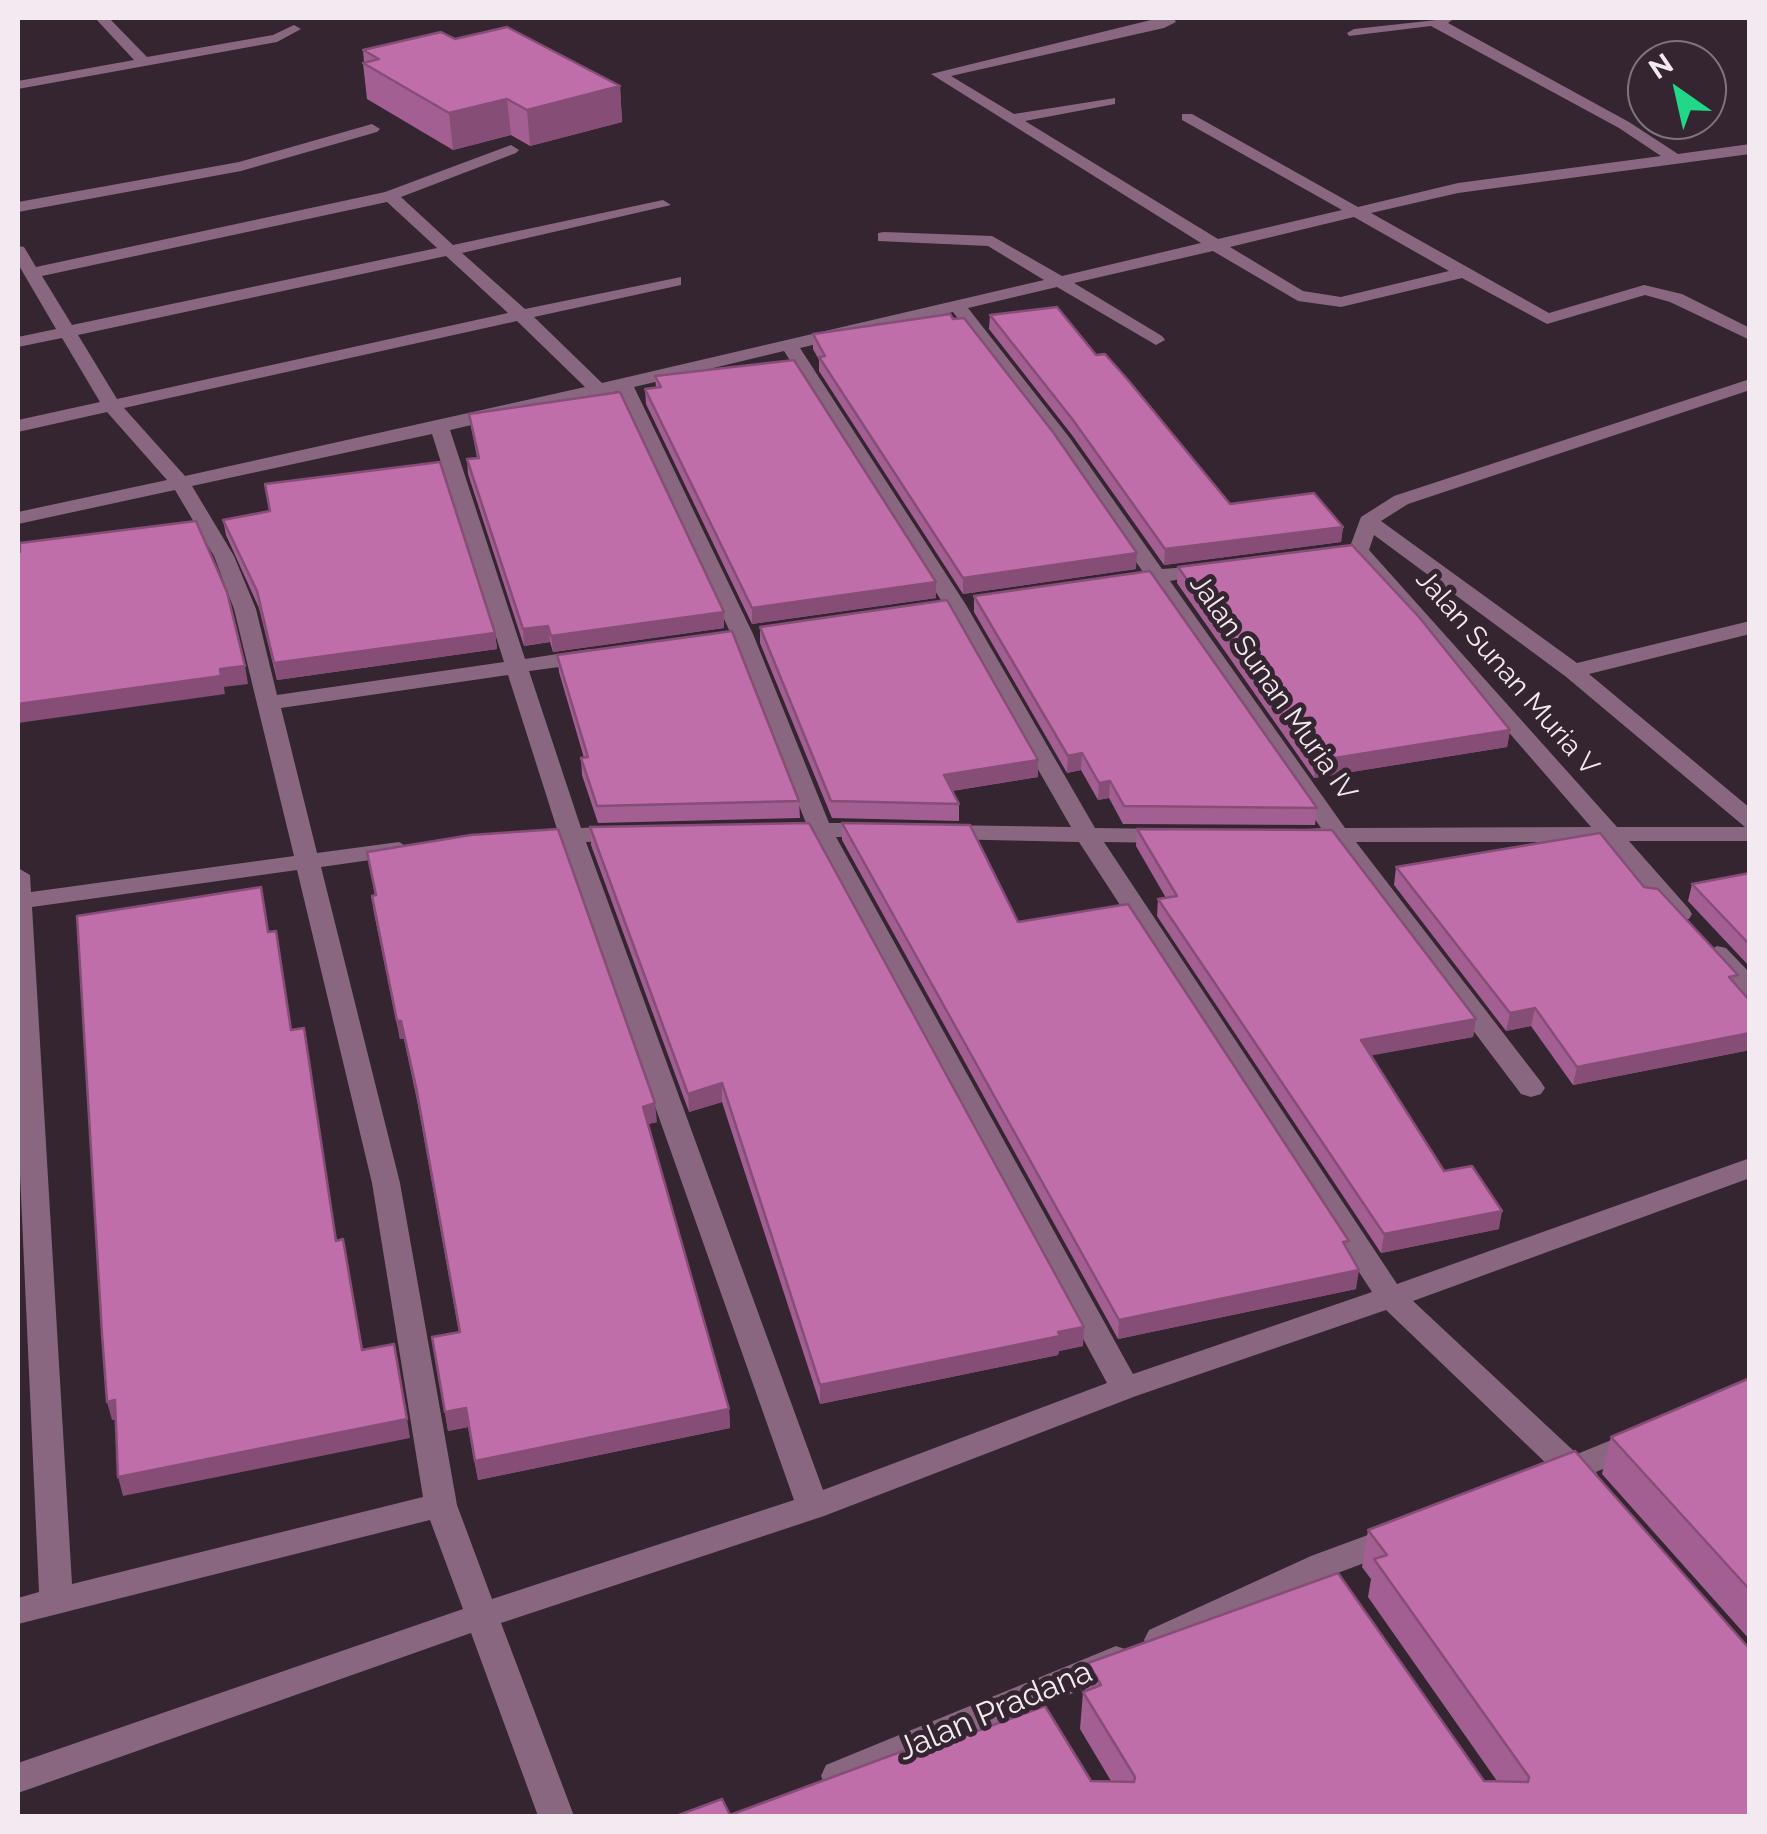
<!DOCTYPE html>
<html>
<head>
<meta charset="utf-8">
<style>
	body { margin:0 }
	#map { position:relative; width:1767px; height:1834px; overflow:hidden; background:#342530; font-family:Raleway,sans-serif }
	canvas { display:block }
	.frame { position:absolute; inset:0; border:20px solid #f3e9f0; pointer-events:none }
	.north { position:absolute; left:1627px; top:40px; width:100px; height:100px; box-sizing:border-box; background:#342530; border:2px solid #80737d; border-radius:50%; rotate:326deg; font-size:28px; font-weight:700; line-height:40px; text-align:center; color:#f3e9f0 }
	.north::after { content:''; display:block; margin:auto; width:35px; height:45px; background:#20d887; clip-path:polygon(50% 0,100% 100%,50% 72%,0 100%) }
</style>
</head>
<body>
<div id="map">
<canvas width="1767" height="1834"></canvas>
<div class="frame"></div>
<div class="north">N</div>
</div>
<script>
const context = document.querySelector('canvas').getContext('2d');
context.lineJoin = 'round';
function poly(rows) {
  const path = new Path2D();
  for (const r of rows) {
    path.moveTo(r[0], r[1]);
    for (let i = 2; i < r.length; i += 2) path.lineTo(r[i], r[i + 1]);
  }
  return path;
}
function fillPath(path, color) {
  context.fillStyle = color;
  context.fill(path, 'evenodd');
}
function trace(path, color, width, dash) {
  context.strokeStyle = color;
  context.lineWidth = width;
  context.lineCap = dash ? 'butt' : 'round';
  context.setLineDash(dash || []);
  context.stroke(path);
}
function write(font, color, halo, rows, align = 'center') {
  context.font = font + ' Raleway,sans-serif';
  context.lineWidth = 10;
  context.setLineDash([]);
  context.textBaseline = 'middle';
  context.strokeStyle = halo;
  context.fillStyle = color;
  for (const [text, x, y, turn = 0] of rows) {
    context.save();
    context.translate(x, y);
    context.rotate((+turn || 0) * Math.PI / 180);
    context.textAlign = isNaN(turn) ? turn : align;
    if (halo) context.strokeText(text, 0, 0);
    context.fillText(text, 0, 0);
    context.restore();
  }
}
fillPath(poly([
	[95,18,109,18,147,57,273,35,294,25,301,29,277,42,18,89,18,81,134,60,95,18],
	[1159,18,1173,18,1176,22,1164,28,951,76,1014,114,1115,98,1115,104,1025,121,1218,239,1342,210,1182,120,1182,114,1192,114,1358,207,1458,183,1661,156,1619,128,1431,26,1349,36,1347,33,1354,29,1455,18,1448,23,1629,122,1678,154,1750,144,1750,154,1458,193,1371,213,1549,313,1644,285,1682,294,1750,328,1750,340,1670,302,1645,295,1547,324,1462,278,1341,307,1298,301,1213,251,1074,283,1162,336,1165,340,1156,345,1057,287,968,308,1069,437,1162,569,1216,565,1219,569,1216,573,1170,581,1345,828,1591,827,1366,568,1351,556,1348,552,1361,517,1394,496,1750,379,1750,390,1408,504,1381,521,1577,663,1750,621,1750,634,1589,674,1750,808,1750,841,1629,841,1689,909,1692,914,1689,919,1671,919,1603,842,1356,842,1541,1082,1545,1088,1541,1094,1531,1097,1521,1094,1331,842,1295,840,1291,835,1295,830,1321,828,1151,583,1118,585,1115,581,1118,577,1143,572,1055,445,953,312,800,348,966,605,1095,828,1168,829,1180,836,1168,843,1104,842,1397,1284,1750,1158,1750,1178,1413,1301,1577,1454,1636,1430,1647,1434,1652,1442,1647,1450,1596,1472,1600,1480,1595,1489,1584,1492,1552,1482,1547,1473,1550,1467,1386,1310,1136,1396,824,1516,501,1623,574,1816,538,1816,471,1633,18,1793,18,1763,463,1609,430,1520,18,1624,18,1598,39,1592,18,1130,18,868,30,875,31,892,294,856,234,609,214,556,175,490,18,524,18,512,167,480,107,412,18,432,18,420,100,402,62,338,18,347,18,337,56,329,18,264,18,246,24,247,36,267,385,192,511,145,519,150,516,153,401,197,453,245,663,200,671,205,462,253,525,309,681,277,681,285,534,317,602,383,1044,280,988,246,878,241,878,233,884,232,992,236,1062,276,1201,243,931,74,1159,18],
	[387,202,437,248,72,325,42,276,387,202],
	[1354,217,1449,271,1341,297,1303,291,1230,247,1354,217],
	[446,256,508,313,117,399,78,335,446,256],
	[517,321,585,387,185,476,124,408,517,321],
	[784,351,944,605,1071,827,943,825,931,832,943,839,1079,842,1372,1292,1133,1374,836,837,873,837,885,830,873,823,829,823,753,634,634,387,784,351],
	[618,391,731,634,806,823,783,823,771,830,783,837,812,837,1107,1383,823,1490,586,842,623,840,635,833,623,826,581,828,529,671,590,663,601,656,590,649,525,659,450,430,618,391],
	[432,434,504,662,277,695,256,609,234,556,192,486,432,434],
	[1374,535,1565,676,1745,827,1617,827,1369,550,1374,535],
	[508,675,557,829,528,830,516,837,528,844,562,843,794,1500,492,1599,457,1505,400,1183,321,867,399,856,411,849,399,842,317,853,281,708,508,675],
	[297,870,372,1183,423,1497,72,1584,32,907,297,870],
	[372,124,380,129,377,132,241,171,18,212,18,202,239,162,372,124],
	[1717,946,1726,948,1750,973,1750,997,1741,995,1704,954,1717,946],
	[1395,1525,1407,1529,1411,1538,1407,1547,1335,1574,1173,1650,1161,1654,1149,1650,1144,1640,1149,1630,1311,1556,1395,1525],
	[1116,1646,1128,1650,1133,1660,1128,1670,839,1791,826,1787,821,1776,826,1765,1116,1646]
]), '#8a6780');
fillPath(poly([
	[455,39,620,86,622,122,530,146,511,135,453,150,367,99,363,63,364,62,363,50],
	[990,315,1096,355,1230,504,1343,527,1341,542,1164,565,1072,435,989,329],
	[813,334,1136,569,963,594,819,371,819,360,813,349],
	[655,376,936,598,752,624,646,404,645,389,656,388],
	[469,414,724,628,553,652,550,642,524,646,468,474,467,459,477,458],
	[223,520,495,633,497,649,277,680,259,608,226,535],
	[1178,567,1510,730,1507,747,1314,778,1177,583],
	[974,596,1317,808,1315,825,1123,824,1109,798,1098,800,1081,770,1067,773,974,612],
	[760,627,1038,777,952,791,959,804,959,821,832,818,760,643],
	[557,655,799,801,800,818,598,823,582,775,581,758,584,758,559,672],
	[842,823,1018,922,1348,1250,1356,1289,1118,1339,842,840],
	[590,827,1083,1346,1059,1351,1058,1355,820,1404,722,1102,689,1112,591,845],
	[1137,829,1476,1019,1473,1037,1371,1055,1444,1171,1499,1229,1381,1253,1157,916,1158,899,1166,898,1136,846],
	[367,852,657,1122,648,1124,729,1409,730,1428,478,1480,468,1427,448,1431,432,1337,459,1332,418,1105,404,1039,400,1039,374,913,372,896,375,895],
	[1396,867,1644,887,1750,1001,1750,1050,1573,1085,1531,1026,1506,1031,1394,885],
	[1750,873,1750,967,1688,901,1692,884],
	[1750,1378,1750,1640,1602,1474,1611,1437],
	[1368,1530,1747,1646,1750,1816,730,1815,906,1757,1091,1781,1111,1781,1080,1729,1083,1692,1085,1691,1088,1663,1484,1781,1497,1781,1368,1597,1371,1579,1362,1567]
]), '#a45f92');
fillPath(poly([
	[620,86,622,122,530,146,527,110],
	[507,99,511,135,453,150,449,113],
	[1343,527,1341,542,1164,565,1165,549],
	[1137,553,1136,569,963,594,963,578],
	[936,582,936,598,752,624,752,608],
	[724,612,724,628,553,652,551,636],
	[548,626,550,642,524,646,523,629],
	[495,633,497,649,277,680,274,663],
	[245,666,248,684,224,687,225,694,18,723,18,704],
	[1510,730,1507,747,1314,778,1316,761],
	[1082,753,1081,770,1067,773,1068,756],
	[1038,760,1038,777,944,792,944,775],
	[1110,781,1109,798,1098,800,1099,783],
	[1535,1008,1531,1026,1506,1031,1510,1013],
	[1476,1019,1473,1037,1358,1058,1361,1040],
	[397,1021,401,1021,404,1039,400,1039],
	[1750,1033,1750,1050,1573,1085,1577,1067],
	[722,1083,722,1102,689,1112,688,1094],
	[655,1103,657,1122,644,1125,643,1107],
	[1502,1211,1499,1229,1381,1253,1384,1234],
	[1359,1270,1356,1289,1118,1339,1119,1320],
	[1084,1327,1083,1346,1059,1351,1058,1355,820,1404,820,1385],
	[115,1400,120,1419,112,1420,107,1402],
	[466,1408,468,1427,448,1431,445,1412],
	[729,1409,730,1428,478,1480,475,1461],
	[407,1419,410,1438,123,1496,118,1477]
]), '#864d77');
const building = poly([
	[507,27,620,86,527,110,507,99,449,113,363,63,379,59,363,50,441,32,455,39,507,27],
	[1057,307,1096,355,1105,354,1128,380,1230,504,1314,493,1343,527,1165,549,1073,420,990,315,1057,307],
	[950,314,953,319,964,318,1053,432,1137,553,963,578,819,357,825,356,813,334,950,314],
	[794,360,936,582,752,608,645,389,661,387,655,376,794,360],
	[620,392,724,612,551,636,548,626,523,629,467,459,479,458,469,414,620,392],
	[440,462,495,633,274,663,257,591,223,520,270,511,265,484,440,462],
	[196,521,227,592,245,666,220,669,221,676,18,704,18,553,20,552,20,543,196,521],
	[1352,545,1419,617,1510,730,1316,761,1178,567,1352,545],
	[1150,571,1317,808,1124,806,1110,781,1099,783,1082,753,1068,756,974,596,1150,571],
	[947,600,1038,760,944,775,959,804,831,801,760,627,947,600],
	[732,631,799,801,597,806,581,758,588,757,557,655,732,631],
	[809,823,1084,1327,1058,1332,1060,1336,820,1385,722,1083,688,1094,590,827,809,823],
	[842,823,970,825,1018,922,1128,904,1349,1241,1343,1242,1359,1270,1119,1320,842,823],
	[558,829,655,1103,643,1107,729,1409,475,1461,466,1408,445,1412,432,1337,460,1332,416,1087,401,1021,397,1021,372,896,376,895,367,852,471,835,558,829],
	[1137,829,1332,830,1476,1019,1361,1040,1444,1171,1472,1166,1502,1211,1384,1234,1158,899,1177,896,1137,829],
	[1600,833,1644,887,1658,889,1738,975,1729,977,1750,1001,1750,1033,1577,1067,1535,1008,1510,1013,1396,867,1600,833],
	[1750,873,1750,945,1692,884,1750,873],
	[261,887,268,932,276,931,291,1030,304,1028,336,1241,343,1239,362,1350,394,1344,407,1419,118,1477,115,1400,107,1402,102,1334,77,916,261,887],
	[1750,1378,1750,1590,1611,1437,1750,1378],
	[1575,1451,1747,1646,1750,1647,1750,1816,676,1816,722,1799,730,1815,903,1751,906,1757,1045,1706,1091,1781,1134,1782,1135,1777,1083,1692,1101,1685,1088,1663,1338,1573,1484,1781,1528,1782,1529,1777,1374,1559,1387,1555,1368,1530,1575,1451]
]);
fillPath(building, '#bf6eaa');
trace(building, '#864d77', 2.5);
write('28px', '#f3e9f0', '#342530', [
	["Jalan Sunan Muria V",1507,673,49],
	["Jalan Sunan Muria IV",1273,688,55]
]);
write('32px', '#f3e9f0', '#342530', [
	["Jalan Pradana",995,1711,-23]
]);
</script>
</body>
</html>
